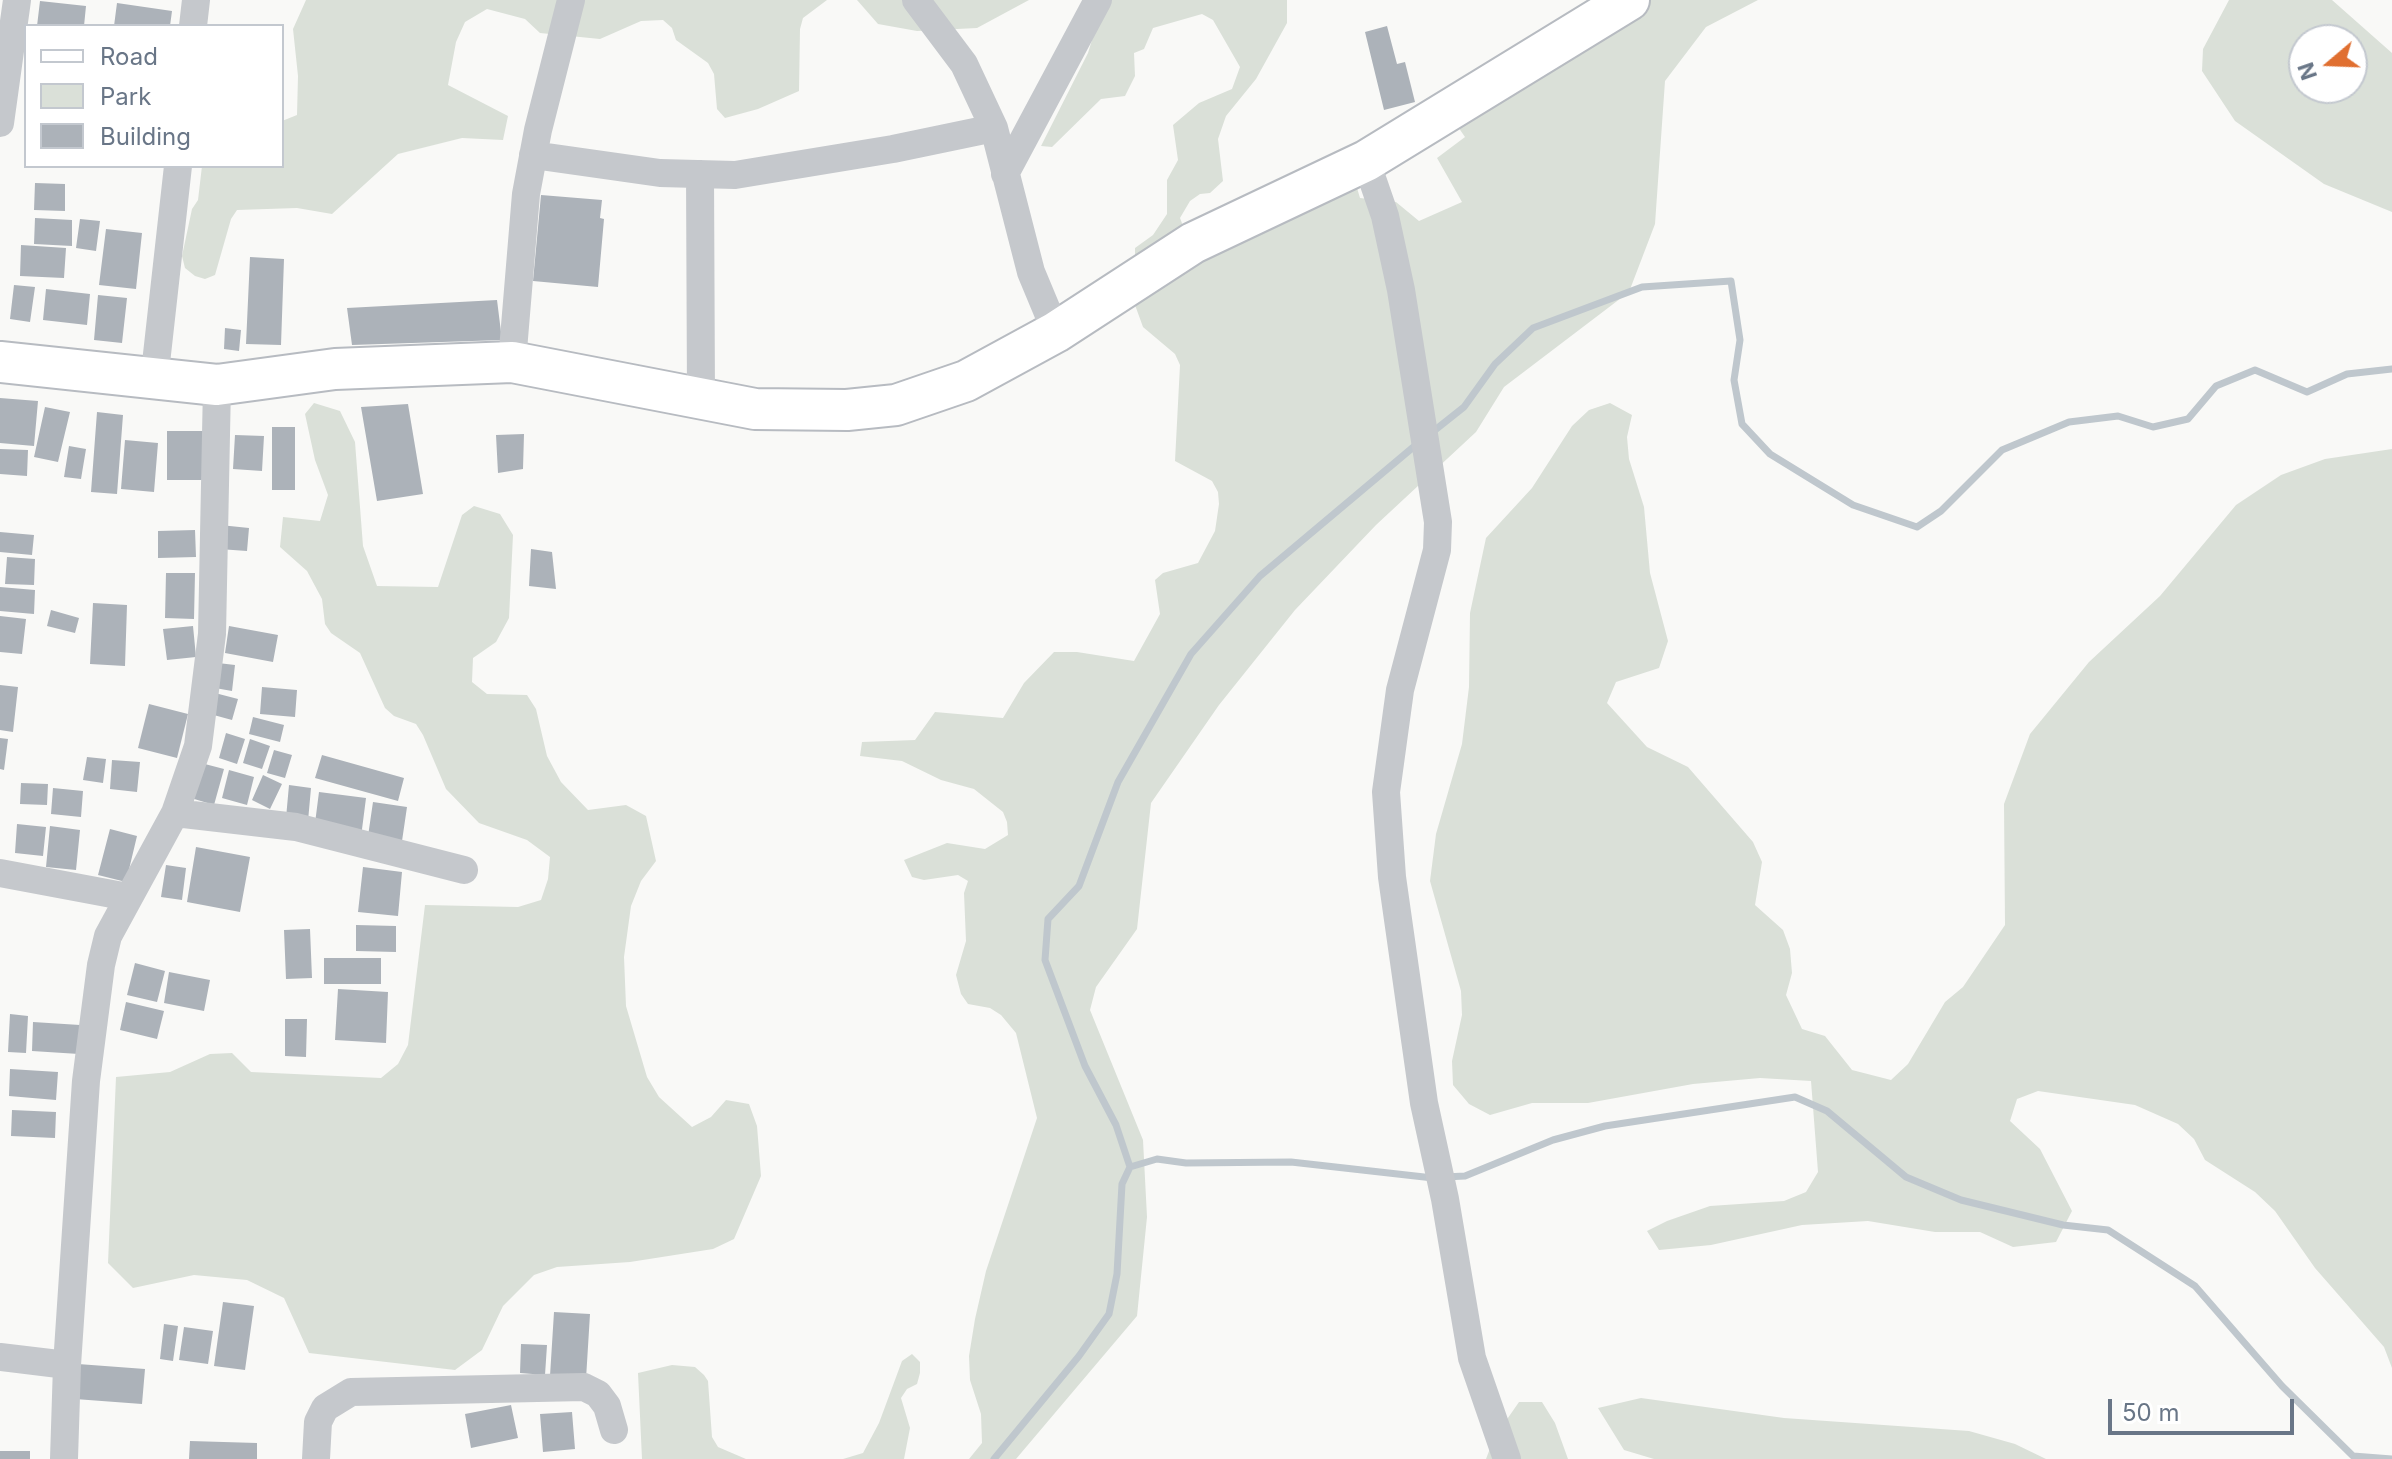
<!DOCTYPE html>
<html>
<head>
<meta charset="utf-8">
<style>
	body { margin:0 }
	#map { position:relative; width:2392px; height:1459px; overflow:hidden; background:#f9f9f7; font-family:Inter,sans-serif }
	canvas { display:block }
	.legend { position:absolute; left:24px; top:24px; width:260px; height:144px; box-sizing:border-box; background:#fff; border:2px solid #c3c8cf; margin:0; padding:10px 14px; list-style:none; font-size:24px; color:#697687 }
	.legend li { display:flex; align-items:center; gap:16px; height:40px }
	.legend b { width:40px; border:2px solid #c3c8cf }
	.north { position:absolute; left:2288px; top:24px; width:80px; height:80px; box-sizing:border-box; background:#fff; border:2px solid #c3c8cf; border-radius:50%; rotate:251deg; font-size:22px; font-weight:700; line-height:32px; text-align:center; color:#697687 }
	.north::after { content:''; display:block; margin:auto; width:28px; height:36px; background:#e06f30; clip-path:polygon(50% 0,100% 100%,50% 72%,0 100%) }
	.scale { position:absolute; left:2108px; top:1399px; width:186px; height:36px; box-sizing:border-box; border:4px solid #697687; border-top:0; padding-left:10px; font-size:24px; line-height:28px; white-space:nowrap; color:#697687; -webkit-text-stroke:6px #fff; paint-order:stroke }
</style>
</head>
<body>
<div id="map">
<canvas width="2392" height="1459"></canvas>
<ul class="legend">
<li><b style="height:10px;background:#fff"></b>Road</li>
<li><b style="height:22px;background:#dae0d8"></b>Park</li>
<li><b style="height:22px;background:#acb2b9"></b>Building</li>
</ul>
<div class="north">N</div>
<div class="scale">50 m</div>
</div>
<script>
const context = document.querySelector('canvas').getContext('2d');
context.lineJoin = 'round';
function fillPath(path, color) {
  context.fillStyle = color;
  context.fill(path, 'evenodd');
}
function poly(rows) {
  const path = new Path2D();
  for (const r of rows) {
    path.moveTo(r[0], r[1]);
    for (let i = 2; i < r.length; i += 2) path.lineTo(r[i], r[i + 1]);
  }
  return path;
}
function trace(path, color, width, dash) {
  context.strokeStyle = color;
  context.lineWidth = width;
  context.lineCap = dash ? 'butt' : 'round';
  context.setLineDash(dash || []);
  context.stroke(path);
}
fillPath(poly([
	[306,0,827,0,803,18,800,29,799,91,758,109,725,118,717,109,714,74,708,63,676,40,672,28,663,20,641,21,600,39,540,33,525,19,487,9,465,22,456,42,448,85,508,116,503,140,462,138,398,154,332,214,297,208,237,210,231,219,215,275,205,279,195,276,185,268,182,256,192,209,198,200,202,166,282,166,282,121,297,115,298,76,293,29],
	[857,0,1029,0,977,28,917,31,878,24],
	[1086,0,1287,0,1287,23,1256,79,1226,116,1218,139,1223,181,1210,193,1200,194,1190,201,1180,218,1186,234,1348,158,1360,198,1396,202,1419,221,1462,202,1437,158,1465,137,1436,95,1598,0,1758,0,1706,27,1665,81,1655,224,1629,292,1504,387,1476,432,1376,525,1295,610,1219,705,1151,803,1137,929,1096,987,1090,1010,1143,1140,1147,1217,1137,1316,1016,1459,969,1459,982,1443,981,1414,970,1380,969,1356,975,1319,986,1271,1037,1118,1016,1033,1001,1015,990,1008,968,1004,961,994,956,975,966,941,964,893,968,881,958,875,924,880,912,877,904,860,947,843,985,849,1008,835,1007,822,1003,812,974,789,941,780,902,761,860,756,862,742,915,740,935,712,1003,718,1024,683,1054,652,1077,652,1134,661,1160,614,1155,580,1163,573,1198,563,1215,531,1219,504,1218,492,1212,481,1175,461,1180,365,1175,354,1143,327,1135,305,1135,248,1153,235,1167,214,1167,180,1178,160,1173,125,1199,103,1232,89,1240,67,1213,20,1202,14,1153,28,1144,49,1134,53,1135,76,1125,96,1101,99,1052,147,1041,146,1088,53,1095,30],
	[2229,0,2332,0,2392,53,2392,212,2324,184,2235,121,2202,71,2203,49],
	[2304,40,2352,40,2352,88,2304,88],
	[314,403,340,411,355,442,363,546,377,586,438,587,462,515,474,506,500,514,513,535,509,618,496,642,473,658,472,682,487,694,527,695,536,709,547,756,561,782,588,810,626,805,646,816,656,861,641,881,631,906,624,957,626,1006,647,1077,659,1097,692,1127,711,1117,726,1100,749,1104,757,1126,761,1176,734,1239,713,1249,630,1262,557,1267,534,1275,503,1306,482,1350,455,1370,309,1353,284,1298,247,1280,194,1275,133,1288,108,1263,116,1077,170,1072,210,1054,232,1053,251,1072,381,1078,398,1064,408,1045,425,905,518,907,541,900,548,879,550,857,527,840,479,823,446,789,423,735,416,724,394,716,385,708,360,653,331,633,325,624,322,599,307,571,280,547,283,517,320,521,328,495,315,460,305,414],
	[1610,403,1632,415,1627,437,1629,459,1644,507,1650,573,1668,641,1659,668,1616,682,1607,703,1647,747,1688,767,1753,842,1762,862,1755,905,1783,930,1790,949,1792,973,1786,995,1802,1029,1825,1036,1852,1070,1891,1080,1908,1064,1945,1002,1963,987,2005,925,2004,804,2030,734,2089,662,2160,596,2236,505,2281,475,2325,459,2392,449,2392,1368,2384,1347,2315,1268,2275,1211,2255,1192,2205,1160,2194,1139,2178,1124,2135,1105,2038,1091,2017,1099,2010,1121,2040,1149,2072,1211,2056,1242,2013,1247,1980,1232,1935,1232,1868,1221,1802,1225,1711,1245,1659,1250,1647,1231,1667,1221,1710,1206,1784,1201,1806,1192,1818,1172,1811,1081,1760,1078,1693,1084,1588,1103,1532,1103,1490,1115,1469,1104,1453,1085,1452,1061,1462,1015,1461,991,1430,881,1436,834,1462,744,1469,687,1470,613,1486,538,1532,488,1572,426,1589,410],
	[912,1354,920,1362,920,1373,917,1384,907,1389,901,1398,910,1428,904,1459,843,1459,863,1453,879,1423,902,1361],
	[672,1365,695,1367,704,1375,708,1381,712,1437,718,1447,746,1459,642,1459,638,1373],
	[1641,1398,1784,1418,1969,1431,2015,1444,2046,1459,1654,1459,1624,1450,1598,1408],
	[1519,1402,1542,1402,1555,1423,1568,1459,1486,1459,1494,1438]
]), '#dae0d8');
trace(poly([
	[1430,434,1464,407,1495,364,1533,328,1642,287,1731,281,1740,340,1734,380,1742,424,1770,454,1853,505,1917,527,1941,511,2002,450,2069,422,2118,416,2153,427,2188,419,2216,386,2255,370,2307,392,2347,374,2392,369],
	[1130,1167,1157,1159,1186,1163,1291,1162,1433,1178],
	[1445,1177,1465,1176,1553,1140,1605,1126,1795,1097,1827,1111,1906,1177,1961,1200,2063,1225,2108,1230,2195,1286,2282,1386,2353,1456,2392,1459],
	[994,1459,1079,1356,1109,1314,1117,1274,1122,1184,1130,1167,1116,1125,1085,1066,1045,960,1048,919,1079,886,1118,782,1191,654,1260,576,1417,444]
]), '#bfc7cd', 7);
fillPath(poly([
	[40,1,86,6,84,26,37,26],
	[117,3,172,11,170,26,114,26],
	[1387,26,1397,64,1405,62,1415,102,1384,110,1365,32],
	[35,183,65,184,65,211,34,210],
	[541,195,602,200,600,218,604,219,598,287,533,281],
	[35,218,72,220,72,246,34,244],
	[80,219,100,221,96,251,76,248],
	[106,229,142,233,136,289,99,285],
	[21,245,66,248,64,278,20,276],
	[250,257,284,259,281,345,246,344],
	[14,285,35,287,30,322,10,319],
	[46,289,90,294,87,325,43,320],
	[98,295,127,298,122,343,94,340],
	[497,300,502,340,352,345,347,308],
	[225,328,241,330,239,351,224,349],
	[0,398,38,401,34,446,0,443],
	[408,404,423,494,377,501,361,407],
	[45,407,70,412,58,462,34,457],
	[97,412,123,415,117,494,91,492],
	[272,427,295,427,295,490,272,490],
	[167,431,203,431,203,480,167,480],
	[524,434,523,469,498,473,496,435],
	[235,435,264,436,262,471,233,469],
	[125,440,158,443,154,492,121,489],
	[69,446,86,449,81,479,64,477],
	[0,449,28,450,27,476,0,474],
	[220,525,249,528,247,551,219,549],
	[195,530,196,557,158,558,158,531],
	[0,532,34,535,32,555,0,552],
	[531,549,552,552,556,589,529,586],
	[7,557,35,559,34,585,5,584],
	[166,573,195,573,194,619,165,618],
	[0,587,35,590,34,614,0,611],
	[93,603,127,605,125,666,90,664],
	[51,610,79,618,75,633,47,626],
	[0,616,26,619,22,654,0,652],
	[193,626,196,657,167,660,163,629],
	[229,626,278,635,273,662,225,653],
	[218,663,235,665,232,691,215,688],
	[0,685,18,687,13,732,0,730],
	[262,687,297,690,295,717,260,714],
	[215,693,238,699,232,720,210,714],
	[149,704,188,714,177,758,138,748],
	[253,717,284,725,280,742,249,734],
	[226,733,245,739,237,764,219,758],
	[0,738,8,739,4,770,0,769],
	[250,739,270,746,262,769,243,763],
	[274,750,292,755,285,778,267,773],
	[322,755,404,778,398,801,315,778],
	[87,757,106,759,103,783,83,780],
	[112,760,140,762,137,792,110,789],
	[201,763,224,769,214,805,191,798],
	[229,770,254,777,247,805,222,798],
	[263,775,282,784,270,809,252,800],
	[21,783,48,784,47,805,20,804],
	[289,785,311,788,308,821,286,818],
	[53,788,83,791,81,817,51,814],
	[319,792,366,798,361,837,314,831],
	[373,802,407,807,402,841,368,836],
	[17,824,46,827,43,856,15,853],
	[50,826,80,830,76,870,46,867],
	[110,829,137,836,126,882,98,875],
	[196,847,250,857,240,912,187,902],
	[166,865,186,868,182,900,161,897],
	[363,867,402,872,398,916,358,912],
	[356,925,396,926,396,952,356,951],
	[310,929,312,978,286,979,284,930],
	[324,958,381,958,381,984,324,984],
	[135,963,165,971,157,1002,127,995],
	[169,972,210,980,204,1011,164,1003],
	[338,989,388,992,386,1043,335,1040],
	[126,1002,164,1011,157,1039,120,1030],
	[10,1014,28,1016,26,1053,8,1052],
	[285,1019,307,1019,306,1057,285,1056],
	[33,1022,80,1025,79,1054,32,1051],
	[10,1069,58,1072,56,1100,9,1096],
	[12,1110,56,1112,55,1138,11,1136],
	[223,1302,254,1306,245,1370,214,1366],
	[554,1312,590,1314,586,1379,550,1376],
	[164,1324,178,1326,173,1361,160,1359],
	[184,1327,213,1331,208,1364,179,1360],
	[521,1344,547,1345,545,1375,520,1373],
	[78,1364,145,1369,142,1404,75,1399],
	[511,1405,518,1438,471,1448,465,1414],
	[572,1412,575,1449,543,1452,540,1414],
	[190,1441,257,1443,257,1459,189,1459],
	[0,1451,30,1451,30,1459,0,1459]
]), '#acb2b9');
const secondary = poly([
	[0,362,217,385,335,369,512,362,755,409,847,410,896,405,966,381,1056,332,1193,243,1366,161,1629,0]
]);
trace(secondary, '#b7bbc1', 44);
trace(poly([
	[916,0,964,64,994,128,1031,272,1056,332],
	[193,26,196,0],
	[0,123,17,0],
	[533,155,660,173,735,175,893,149,994,128],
	[1366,161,1385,216,1401,290,1438,522,1437,550,1400,690,1386,792,1392,877,1424,1103,1445,1199,1472,1358,1507,1459],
	[700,174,701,398],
	[1005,174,1098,0],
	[512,362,526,194,538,130,571,0],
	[154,381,178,166],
	[175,813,296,827,464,870],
	[0,873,128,897],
	[0,1357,67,1365],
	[64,1459,67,1365,86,1081,101,965,108,936,175,813,198,746,212,634,217,385],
	[316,1459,318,1422,325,1408,351,1392,584,1387,598,1394,607,1406,614,1430]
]), '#c5c8cc', 28);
trace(secondary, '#fff', 40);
</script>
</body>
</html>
